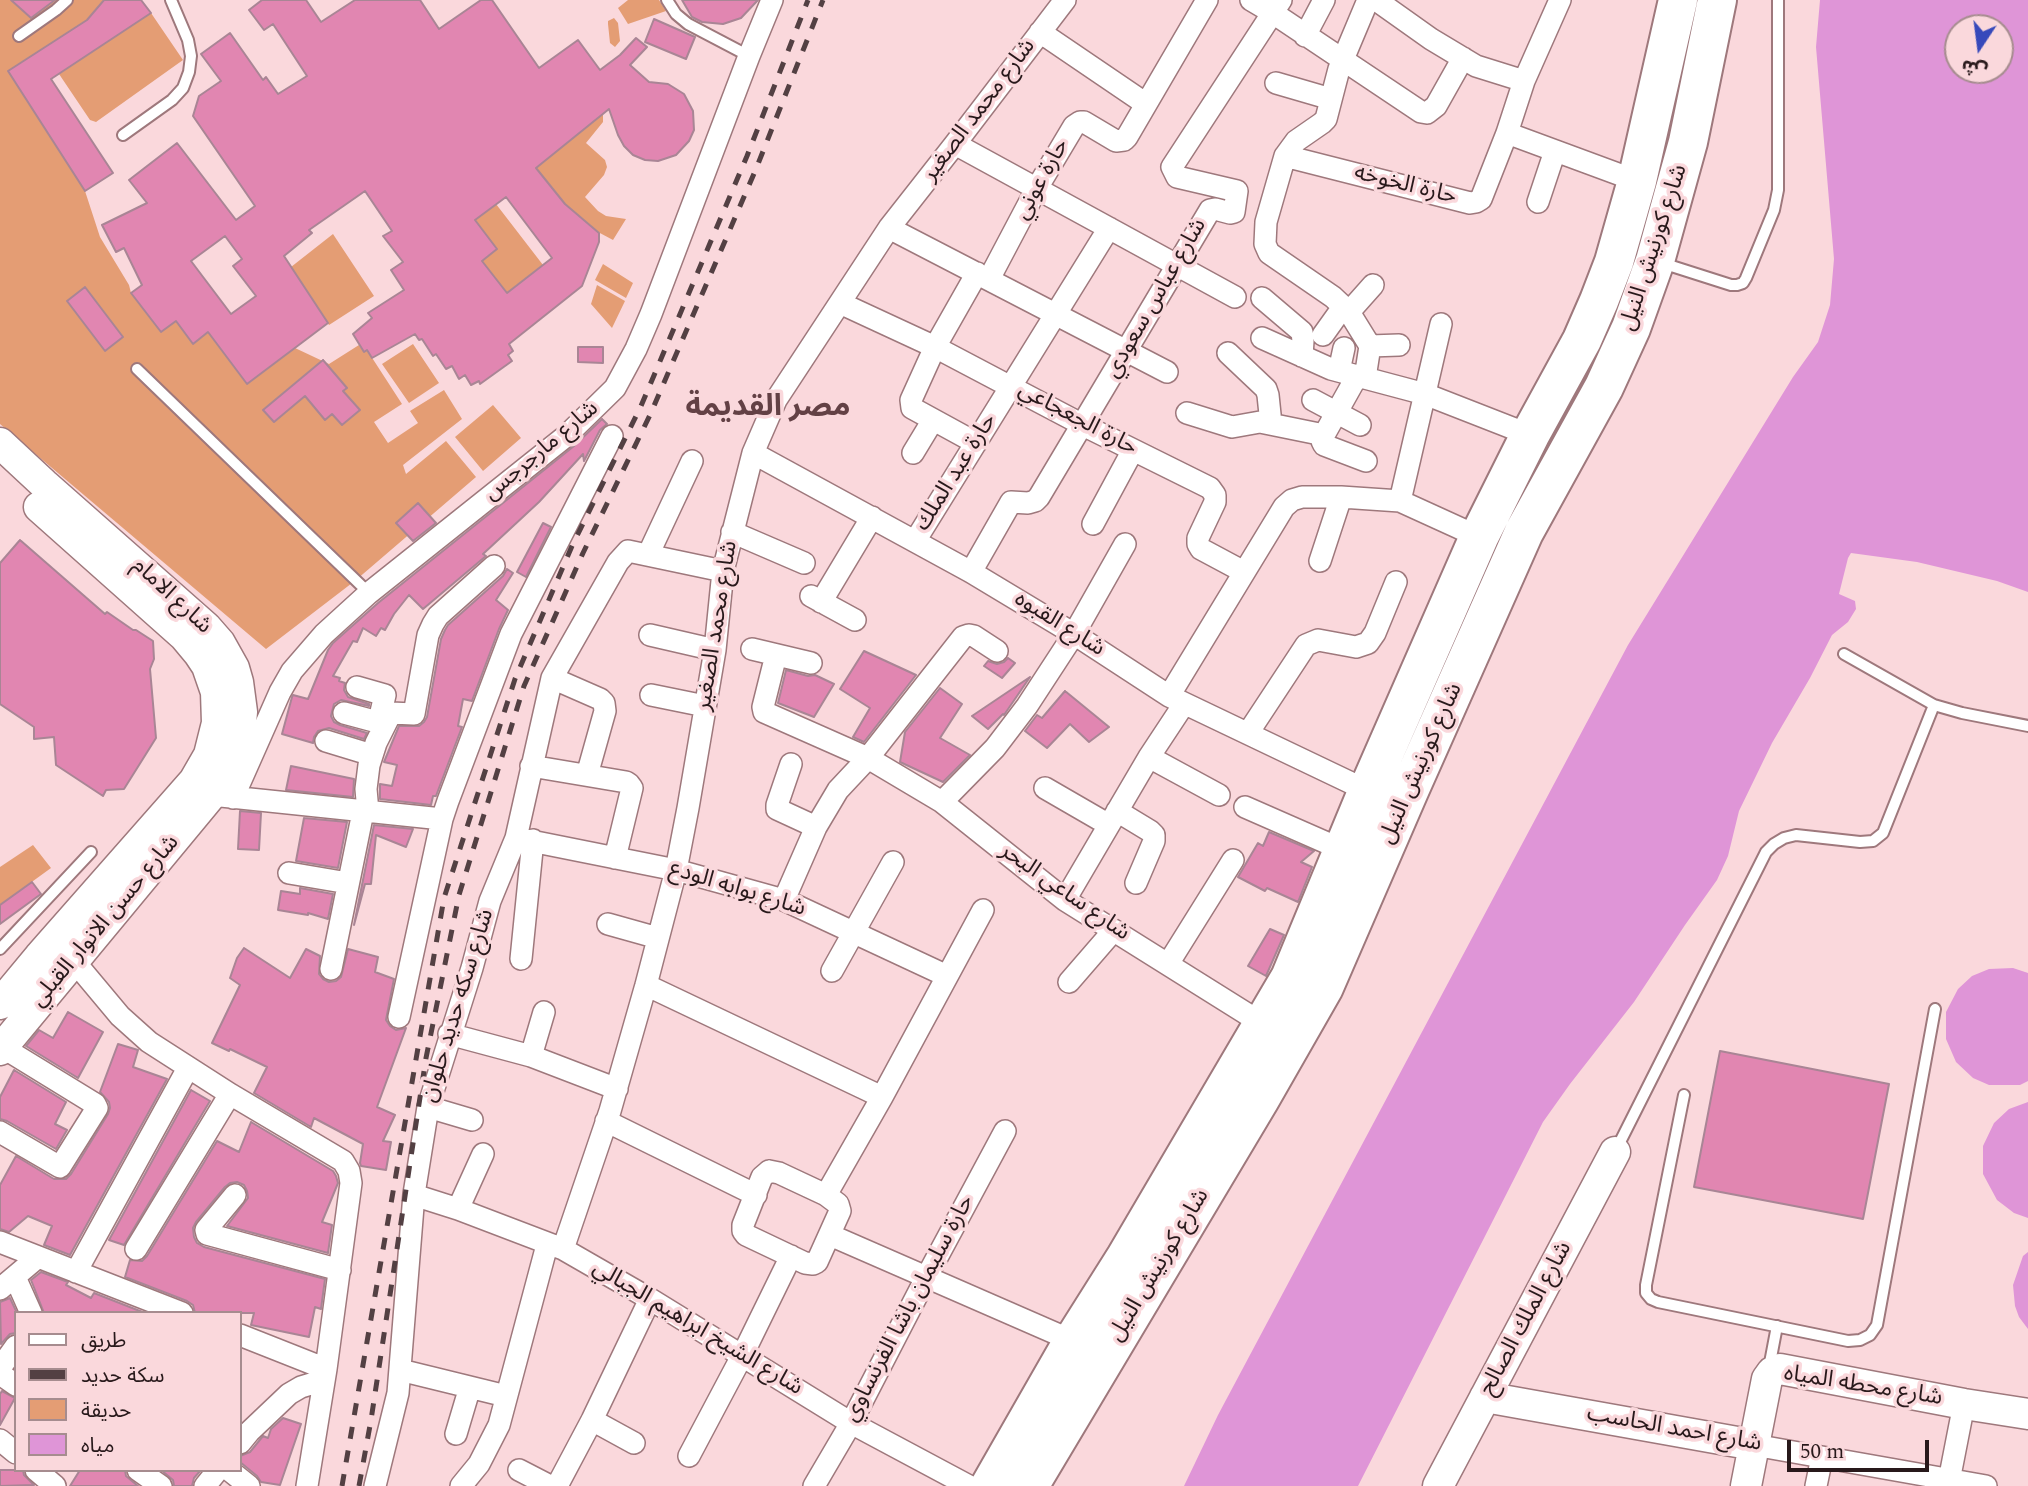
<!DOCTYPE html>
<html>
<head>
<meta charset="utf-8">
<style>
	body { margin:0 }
	#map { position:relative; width:2028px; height:1486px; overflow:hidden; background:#fad8dc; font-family:Spectral,"Noto Sans Arabic",serif }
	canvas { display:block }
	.legend { position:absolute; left:14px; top:1311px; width:228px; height:161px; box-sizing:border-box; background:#fad8dc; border:2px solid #a68c8f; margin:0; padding:9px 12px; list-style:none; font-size:21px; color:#28191b }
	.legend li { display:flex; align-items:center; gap:14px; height:35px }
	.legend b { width:35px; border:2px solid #a68c8f }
	.north { position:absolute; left:1944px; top:14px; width:70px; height:70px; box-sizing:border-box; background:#fad8dc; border:2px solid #a68c8f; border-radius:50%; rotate:193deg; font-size:19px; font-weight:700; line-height:28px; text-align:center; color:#28191b }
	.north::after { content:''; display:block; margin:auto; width:24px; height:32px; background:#3749bb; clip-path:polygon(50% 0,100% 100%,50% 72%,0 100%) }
	.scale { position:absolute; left:1787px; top:1440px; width:142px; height:32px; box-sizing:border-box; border:4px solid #28191b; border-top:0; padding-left:9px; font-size:21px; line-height:24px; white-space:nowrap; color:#28191b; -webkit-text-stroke:5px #fad8dc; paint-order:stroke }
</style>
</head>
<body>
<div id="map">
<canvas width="2028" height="1486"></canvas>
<ul class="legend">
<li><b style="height:9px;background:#fff"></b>طريق</li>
<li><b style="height:9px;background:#534043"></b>سكة حديد</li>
<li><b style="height:19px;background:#e49d74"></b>حديقة</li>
<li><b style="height:19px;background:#df95d7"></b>مياه</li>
</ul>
<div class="north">ش</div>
<div class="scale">50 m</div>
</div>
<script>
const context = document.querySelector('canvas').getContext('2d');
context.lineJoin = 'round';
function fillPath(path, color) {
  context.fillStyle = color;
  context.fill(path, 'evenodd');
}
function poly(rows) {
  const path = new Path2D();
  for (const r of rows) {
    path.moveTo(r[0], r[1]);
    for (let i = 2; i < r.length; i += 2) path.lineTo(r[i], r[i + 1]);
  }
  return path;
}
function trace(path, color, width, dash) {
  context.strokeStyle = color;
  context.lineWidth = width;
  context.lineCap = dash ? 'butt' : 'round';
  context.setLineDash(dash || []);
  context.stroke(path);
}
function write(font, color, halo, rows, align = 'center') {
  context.font = font + ' Spectral,"Noto Sans Arabic",serif';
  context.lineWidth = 7;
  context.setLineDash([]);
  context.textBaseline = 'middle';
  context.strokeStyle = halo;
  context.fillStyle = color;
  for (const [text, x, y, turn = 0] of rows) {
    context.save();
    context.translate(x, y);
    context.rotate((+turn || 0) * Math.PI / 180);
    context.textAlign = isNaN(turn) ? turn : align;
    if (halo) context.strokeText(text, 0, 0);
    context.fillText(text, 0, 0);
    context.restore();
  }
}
fillPath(poly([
	[0,0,104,0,87,20,8,71,85,191,100,237,129,285,131,293,161,332,176,321,193,343,208,332,247,383,295,348,329,364,359,345,363,351,367,350,402,404,374,422,388,443,418,423,410,411,444,390,462,419,403,465,406,474,446,441,476,477,356,580,266,649,0,424],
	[628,0,659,0,666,11,628,24,618,8],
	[151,13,183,60,96,122,90,120,59,74],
	[614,18,618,23,620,41,615,47,610,43,608,24,608,21],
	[603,114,603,122,586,143,605,160,607,167,604,175,585,197,598,211,606,216,626,219,613,240,598,232,581,219,565,204,536,168],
	[496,204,543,265,514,287,526,303,508,295,482,261,497,249,475,220],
	[333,234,374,296,329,325,291,267],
	[603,264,633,283,626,298,595,280],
	[597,285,625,301,612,328,591,304],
	[413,344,439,383,409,403,382,364],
	[493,405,521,438,483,471,455,437],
	[33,845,51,868,0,905,0,867]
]), '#e49d74');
fillPath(poly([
	[1820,0,2028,0,2028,592,1997,581,1917,562,1851,553,1848,558,1839,594,1855,601,1856,609,1848,622,1832,635,1810,678,1772,743,1739,811,1728,856,1717,880,1685,925,1634,1002,1570,1084,1543,1122,1358,1486,1184,1486,1218,1415,1628,645,1793,377,1818,342,1830,305,1834,259,1816,47],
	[2000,28,2000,70,1958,70,1958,28],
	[2013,968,2028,973,2028,1081,2020,1085,1989,1085,1973,1078,1956,1062,1946,1039,1946,1012,1958,989,1972,976,1989,969],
	[2028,1102,2028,1218,2014,1213,1997,1200,1983,1174,1983,1146,1994,1123,2009,1109],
	[2028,1252,2028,1329,2019,1317,2015,1306,2013,1285,2023,1256]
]), '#df95d7');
const building = poly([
	[11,0,55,0,31,18,11,0],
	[104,0,141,0,151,13,51,79,113,173,85,191,8,71,87,20,104,0],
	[262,0,306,0,321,22,355,0,420,0,439,29,481,0,492,0,539,68,578,40,600,70,620,55,636,38,647,47,630,65,649,82,668,84,684,94,693,111,694,130,689,141,676,155,658,161,645,160,633,155,624,146,618,135,609,109,536,168,565,204,599,233,599,242,582,286,509,344,513,351,508,355,512,361,480,384,479,381,471,385,465,375,459,379,452,366,446,369,436,354,433,356,422,339,419,340,415,334,372,358,367,350,364,352,353,334,372,318,368,313,404,290,391,270,403,262,383,236,392,231,365,191,309,230,312,233,284,256,328,323,247,384,208,332,193,344,176,321,161,332,131,293,142,285,124,248,116,252,102,225,147,203,129,180,177,143,236,220,255,206,193,116,199,96,221,81,201,54,230,33,263,80,266,77,278,94,307,76,273,24,264,30,249,10,262,0],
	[506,197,552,258,507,293,482,261,497,249,475,220,506,197],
	[225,236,242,259,233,266,256,296,231,314,191,261,225,236],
	[682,0,758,0,741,18,723,24,702,22,692,17,682,0],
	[654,19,695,37,686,59,645,42,654,19],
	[85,287,123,337,105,351,67,301,85,287],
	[578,347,603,347,603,363,578,362,578,347],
	[323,360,347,388,343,391,360,410,342,425,332,414,325,420,305,396,274,422,263,410,323,360],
	[602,419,607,424,600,430,584,461,583,454,539,502,483,554,486,556,423,609,409,595,394,614,385,630,381,628,376,636,363,628,357,642,353,641,333,676,340,678,339,681,345,683,344,690,348,697,369,704,369,706,341,700,334,704,331,716,334,722,340,725,367,733,364,739,329,728,318,731,314,737,313,743,282,734,292,697,293,695,308,699,328,650,333,643,378,603,574,446,602,419],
	[418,503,436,523,413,541,396,523,418,503],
	[543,523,551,527,526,577,517,572,543,523],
	[20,540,105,614,107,612,133,630,136,630,153,641,154,659,150,669,156,738,124,789,106,790,103,796,56,765,54,737,34,739,34,727,0,704,0,563,20,540],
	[507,569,513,573,496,600,508,610,499,629,472,701,463,699,458,726,462,727,436,796,433,796,431,805,380,799,380,784,392,786,397,765,384,762,399,726,419,726,424,722,427,717,441,639,445,630,448,625,503,576,507,569],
	[864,651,916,675,864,742,853,737,870,708,840,689,864,651],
	[1008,658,1015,663,1002,678,984,666,988,661,997,664,1004,662,1008,658],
	[786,670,808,676,815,675,834,684,814,717,778,703,786,670],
	[1030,677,1004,715,1003,714,988,729,972,716,1030,677],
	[940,688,962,704,940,738,970,755,943,782,900,762,905,732,940,688],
	[1065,691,1109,727,1089,742,1070,724,1047,748,1025,731,1037,715,1042,718,1065,691],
	[291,766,354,779,353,797,286,790,291,766],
	[240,811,261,813,259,850,238,849,240,811],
	[304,818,347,822,338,868,296,861,304,818],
	[374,825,413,829,406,847,376,835,371,884,365,884,354,925,374,825],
	[1269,832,1314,851,1301,862,1312,867,1298,902,1267,888,1265,891,1238,877,1258,843,1263,846,1269,832],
	[32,882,41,894,0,924,0,905,32,882],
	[300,888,333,894,328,919,308,913,308,915,278,910,281,891,300,894,300,888],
	[1270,929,1284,935,1266,976,1248,966,1270,929],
	[244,948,290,978,306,949,320,956,319,974,323,979,329,982,336,981,341,977,348,949,378,957,375,972,394,979,386,1020,390,1026,396,1030,406,1028,377,1107,395,1115,383,1141,391,1142,386,1170,361,1166,360,1163,363,1144,314,1118,311,1127,254,1093,267,1067,230,1049,229,1051,212,1043,240,985,230,978,237,958,244,948],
	[68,1012,103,1032,78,1078,26,1046,39,1030,53,1038,68,1012],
	[118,1044,138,1050,133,1067,167,1079,70,1255,44,1245,52,1226,28,1216,9,1232,0,1229,0,1185,16,1156,54,1179,66,1179,71,1174,108,1114,110,1108,109,1102,100,1092,118,1044],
	[1720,1051,1889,1084,1863,1219,1694,1187,1720,1051],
	[14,1070,66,1102,55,1124,67,1130,56,1149,7,1121,0,1119,0,1097,14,1070],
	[191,1090,210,1101,124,1245,109,1240,191,1090],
	[251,1122,333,1171,336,1176,338,1183,322,1222,332,1225,328,1253,227,1226,248,1198,247,1191,244,1185,237,1182,230,1183,225,1187,196,1222,193,1228,194,1237,197,1243,204,1247,325,1279,321,1309,315,1307,309,1337,251,1325,254,1313,195,1313,193,1305,187,1301,125,1277,130,1260,142,1261,147,1256,217,1141,239,1152,251,1122],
	[41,1272,68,1282,66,1285,91,1298,94,1293,145,1313,44,1313,31,1280,41,1272],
	[10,1298,17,1313,16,1333,10,1334,1,1344,0,1302,10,1298],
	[2,1391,15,1398,0,1425,0,1394,2,1391],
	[283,1418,301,1424,280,1485,261,1482,257,1476,240,1462,240,1456,250,1452,263,1436,268,1438,271,1429,283,1418],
	[0,1470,23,1470,24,1475,34,1485,0,1486,0,1470],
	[80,1470,125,1470,126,1476,138,1486,70,1486,80,1470],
	[161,1470,201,1470,194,1478,192,1486,174,1486,173,1480,161,1470]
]);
fillPath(building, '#e186b1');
trace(building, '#a98595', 2);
const lane = poly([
	[667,0,676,14,688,24,749,56],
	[19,36,56,10,67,0],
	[123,135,172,100,183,88,189,72,191,56,188,40,171,0],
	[1662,263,1731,285,1737,285,1743,283,1746,278,1774,210,1778,190,1778,0],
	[137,369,369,593],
	[1844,654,1934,705,1962,713,2028,726],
	[0,949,91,852],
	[1684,1095,1646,1285,1646,1293,1651,1299,1658,1302,1848,1341,1860,1340,1870,1335,1877,1325,1935,1009],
	[1616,1150,1766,852,1774,844,1784,838,1796,835,1860,842,1873,841,1883,833,1934,705],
	[1769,1368,1777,1326]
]);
const street = poly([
	[1251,0,1273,13,1421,112,1427,113,1436,106,1463,58],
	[1040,32,1146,104],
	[1305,36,1324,0],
	[1524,81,1560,0],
	[1276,83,1331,99],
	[1507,133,1637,181],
	[955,144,1235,297],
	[1285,156,1470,203,1476,202,1481,199,1507,133,1524,81,1476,66,1431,39,1376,0],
	[1538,202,1555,151],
	[889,228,1167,372],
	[989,279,1037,188,1074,126,1080,122,1084,122,1116,141,1124,140,1127,137,1207,0],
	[1262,298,1302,332,1303,341,1302,356],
	[840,303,935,347,1083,425,1210,488,1215,495,1215,502,1198,538,1198,544,1201,549,1244,572],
	[1349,312,1373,285],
	[1323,335,1338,314,1347,310],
	[1262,338,1331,369,1425,394,1530,435],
	[1370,346,1399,345],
	[1228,353,1266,389,1268,395,1271,424],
	[1339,371,1344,348],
	[1357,376,1324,435,1322,441,1324,445,1366,461],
	[1365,378,1370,346,1349,312,1333,297,1269,253,1265,244,1266,222,1285,156,1296,141,1322,123,1326,119,1339,69,1368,0],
	[1313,400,1360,425],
	[1187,413,1232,427,1260,422,1324,435],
	[976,443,912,408,911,400,935,347,977,273],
	[753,453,971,572,1074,634,1169,696,1368,791],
	[913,453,933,420],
	[1400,501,1441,324],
	[1093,524,1133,450],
	[732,532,804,563],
	[915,541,1109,228],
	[648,555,692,461],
	[1320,561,1341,497],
	[971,572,1011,502,1028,503,1035,501,1039,497,1210,210,1215,209,1230,213,1234,212,1237,191,1177,177,1172,167,1281,0],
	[811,596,855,620],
	[821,602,872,517],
	[650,635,715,650],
	[752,649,811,663],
	[776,655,763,707,764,712,868,758,942,802,1065,900,1263,1024],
	[552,678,600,699,604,703,605,711,587,775],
	[357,687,385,695,381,712,389,716],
	[651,695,705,706],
	[1169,696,1284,507,1292,500,1302,497,1341,497,1400,501,1479,537],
	[344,713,385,724],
	[1248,733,1306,645,1318,640,1356,647,1368,643,1375,633,1396,582],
	[326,741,372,755],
	[1149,757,1219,795],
	[791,764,777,805,777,809,816,827],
	[531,766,626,782,629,784,632,788,615,858],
	[1045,788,1109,825],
	[221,796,442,819],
	[233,798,280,692,292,671,324,634,369,593,566,436,615,388,636,349,651,314,749,56,772,0],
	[942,802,995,748,1027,706,1074,634,1125,544],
	[1245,807,1343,850],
	[1117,811,1150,831,1154,835,1154,841,1136,883],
	[368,812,366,789,369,765,376,743,391,713,414,714,428,635,433,624,438,616,494,566],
	[516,838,676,870,784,900,947,976],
	[289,873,348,883],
	[784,900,816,827,838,790,868,758,963,637,969,635,974,636,997,651],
	[1065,900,1149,757,1184,704],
	[608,924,658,938],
	[521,959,533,840],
	[74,961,120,1016,149,1042,230,1094,343,1161,349,1171,351,1183,326,1369,307,1486],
	[1168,964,1233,860],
	[331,969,363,812],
	[832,971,893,862],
	[1069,982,1114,930],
	[646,985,882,1097],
	[399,1017,442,819,448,801,511,634,612,436],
	[449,1034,531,1056,617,1089],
	[531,1056,544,1012],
	[428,1107,472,1120],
	[606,1121,756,1195],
	[0,1132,60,1167,97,1108,95,1104,2,1047],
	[769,1171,779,1173,826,1195,838,1204,840,1211,817,1262,813,1264,805,1263,746,1235,743,1231,743,1225,762,1177,769,1171],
	[235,1195,206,1230,207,1234,340,1270],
	[414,1195,458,1209,563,1249,650,1299,851,1423,969,1486],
	[826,1195,882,1097,983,910],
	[458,1209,483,1154],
	[830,1235,1073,1341],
	[0,1242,182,1313],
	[136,1249,230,1094],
	[563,1249,610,1111,646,985,676,870,688,808,715,650,723,571,753,453,776,400,889,228,955,144,1065,0],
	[76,1272,188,1068],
	[15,1277,31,1313],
	[0,1289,38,1257],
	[240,1335,326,1369],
	[0,1368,16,1346],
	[400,1370,506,1396],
	[0,1374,16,1385],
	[592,1420,634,1443],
	[456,1434,470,1387],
	[0,1440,16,1453],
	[240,1443,249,1432,289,1394,301,1387,324,1380],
	[1754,1445,1986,1486],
	[689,1456,742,1356,791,1256],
	[36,1470,55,1486],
	[138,1470,161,1486],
	[229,1470,249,1486],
	[519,1470,550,1486],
	[205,1486,218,1470],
	[375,1486,398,1393,414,1194,428,1107,472,968,490,901,516,838,552,678,618,562,628,551,723,571],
	[461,1486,479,1464,499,1425,547,1245],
	[557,1486,592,1420,650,1299],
	[814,1486,851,1423,926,1278,1005,1131],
	[1816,1486,1822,1457],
	[1948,1486,1964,1404]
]);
const secondary = poly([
	[0,443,44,484,206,627,220,643,234,668,238,682,242,712,240,734,234,756,224,776,212,794,0,1050],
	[0,1004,39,957,194,781,209,755,217,723,216,692,207,666,199,654,184,636,39,507],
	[1485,1397,1754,1445],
	[1438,1486,1615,1152],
	[1746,1486,1767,1379,1772,1372,1780,1369,1964,1404,2028,1414]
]);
const highway = poly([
	[990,1486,1073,1341,1126,1257,1290,978,1365,797,1479,537,1530,435,1582,340,1599,301,1614,262,1637,181,1678,0],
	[1029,1486,1260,1099,1324,987,1409,791,1524,532,1604,387,1631,328,1655,261,1688,142,1717,0]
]);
trace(lane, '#9e787c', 14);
trace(street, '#9e787c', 24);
trace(secondary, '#9e787c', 33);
trace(highway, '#9e787c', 42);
trace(lane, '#fff', 10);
trace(street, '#fff', 21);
trace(secondary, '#fff', 30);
trace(highway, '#fff', 38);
trace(poly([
	[342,1486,444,898,515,679,572,546,641,406,747,156,808,0],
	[359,1486,371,1420,426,1058,459,895,524,686,583,553,650,415,756,169,823,0]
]), '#534043', 5, [12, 12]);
write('23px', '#28191b', '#fad8dc', [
	["شارع محمد الصغير",980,111,-53],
	["حارة عوني",1043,180,-61],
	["حارة الخوخه",1405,186,14],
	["شارع كورنيش النيل",1655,248,-72],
	["شارع عباس سعودي",1157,299,-60],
	["حارة الجعجاعي",1077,420,28],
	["شارع مارجرجس",542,452,-40],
	["حارة عبد الملك",957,473,-58],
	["شارع الامام",171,597,43],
	["شارع القبوه",1059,625,32],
	["شارع محمد الصغير",718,626,-81],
	["شارع كورنيش النيل",1422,764,-66],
	["شارع بوابه الودع",737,890,17],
	["شارع ساعي البحر",1064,893,35],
	["شارع حسن الانوار القبلي",106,922,-50],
	["شارع سكه حديد حلوان",459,1006,-73],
	["شارع كورنيش النيل",1160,1266,-59],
	["حارة سليمان باشا الفرنساوي",910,1309,-62],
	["شارع الملك الصالح",1527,1319,-62],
	["شارع الشيخ ابراهيم الجبالي",697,1329,31],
	["شارع محطه المياه",1863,1387,9],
	["شارع احمد الحاسب",1674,1430,10]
]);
write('bold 30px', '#634145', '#fad8dc', [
	["مصر القديمة",768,409]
]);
</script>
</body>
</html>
